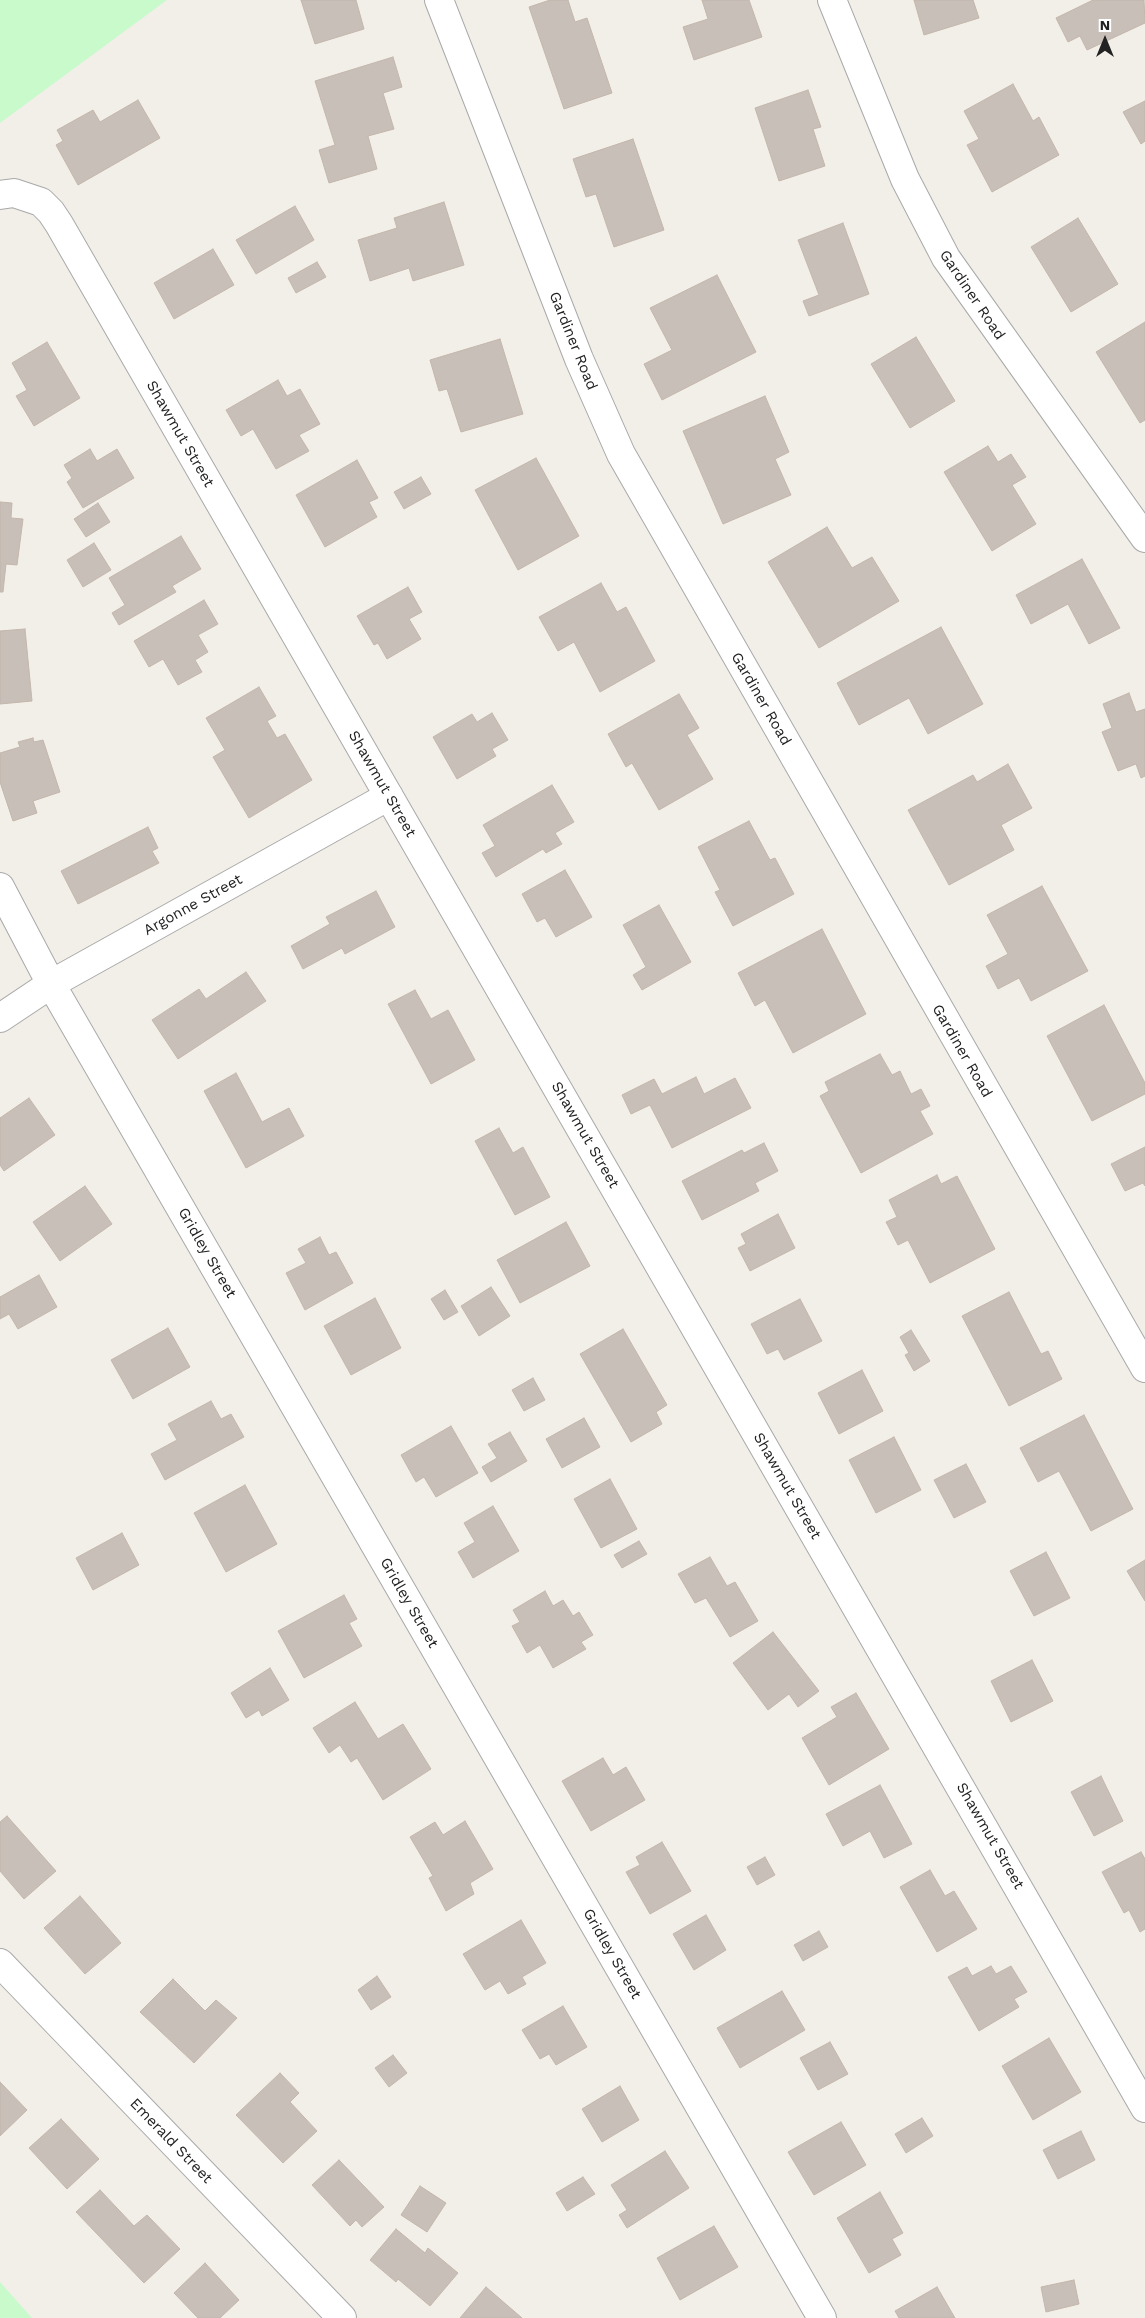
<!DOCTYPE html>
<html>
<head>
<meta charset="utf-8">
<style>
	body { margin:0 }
	#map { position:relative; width:1145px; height:2318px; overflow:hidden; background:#f2efe9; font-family:"Work Sans",sans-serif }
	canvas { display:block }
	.north { position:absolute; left:1080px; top:15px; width:50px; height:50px; -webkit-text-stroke:4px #fff; paint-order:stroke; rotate:0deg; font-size:14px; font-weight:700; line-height:20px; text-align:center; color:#222 }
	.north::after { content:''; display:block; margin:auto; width:18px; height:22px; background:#222; clip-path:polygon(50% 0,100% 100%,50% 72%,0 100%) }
</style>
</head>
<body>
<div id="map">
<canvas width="1145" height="2318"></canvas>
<div class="north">N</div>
</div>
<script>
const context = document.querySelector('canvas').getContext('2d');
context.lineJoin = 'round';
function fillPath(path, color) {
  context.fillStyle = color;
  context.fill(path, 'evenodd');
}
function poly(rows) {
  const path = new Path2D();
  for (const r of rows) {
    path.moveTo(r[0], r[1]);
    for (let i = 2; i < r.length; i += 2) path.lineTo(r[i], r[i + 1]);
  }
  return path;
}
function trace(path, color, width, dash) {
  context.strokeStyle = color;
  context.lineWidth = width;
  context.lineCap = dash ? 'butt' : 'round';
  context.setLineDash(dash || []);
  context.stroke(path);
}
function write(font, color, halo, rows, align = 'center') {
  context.font = font + ' "Work Sans",sans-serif';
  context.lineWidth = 4.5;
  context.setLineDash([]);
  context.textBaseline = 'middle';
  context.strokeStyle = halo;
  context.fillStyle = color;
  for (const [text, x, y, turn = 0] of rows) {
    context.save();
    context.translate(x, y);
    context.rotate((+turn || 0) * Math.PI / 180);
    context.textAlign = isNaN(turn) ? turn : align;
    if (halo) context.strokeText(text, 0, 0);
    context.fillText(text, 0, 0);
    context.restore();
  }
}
fillPath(poly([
	[0,0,167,0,0,123],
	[0,2282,32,2318,0,2318]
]), '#c8facc');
const building = poly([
	[301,0,356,0,364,29,315,44,301,0],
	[550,0,568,0,575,22,587,18,612,93,564,109,529,7,550,0],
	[702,0,749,0,762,37,694,60,683,27,708,19,702,0],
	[914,0,973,0,979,18,924,35,914,0],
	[1093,0,1144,0,1145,23,1087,50,1080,36,1068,42,1056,18,1093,0],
	[393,57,402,87,383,93,394,129,368,136,377,169,329,183,319,150,335,145,315,81,393,57],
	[1013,84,1033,121,1039,117,1059,155,992,192,967,145,979,139,964,111,1013,84],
	[808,90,821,127,813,129,825,166,779,181,755,108,808,90],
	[138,100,160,138,78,185,56,145,63,141,57,130,93,110,100,122,138,100],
	[1145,101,1145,141,1141,144,1123,112,1145,101],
	[633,139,664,230,614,247,596,194,586,197,573,159,633,139],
	[444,202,464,265,413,281,409,268,370,281,358,240,397,228,394,218,444,202],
	[295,206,314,240,256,274,236,240,295,206],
	[1078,218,1118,284,1071,312,1031,247,1078,218],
	[843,223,869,294,809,316,803,301,819,295,798,240,843,223],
	[213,249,234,285,174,319,154,283,213,249],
	[317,262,326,277,296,293,288,278,317,262],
	[717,275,756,352,662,400,644,364,672,350,650,308,717,275],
	[1145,322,1145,420,1140,423,1096,352,1145,322],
	[916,337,955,401,910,428,871,364,916,337],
	[500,339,523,414,461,432,447,389,439,391,430,360,500,339],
	[47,342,80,398,34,426,16,396,27,390,12,363,47,342],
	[278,380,287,396,300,389,320,424,299,435,309,451,276,469,253,429,241,436,226,410,278,380],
	[765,396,789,452,775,459,791,495,723,524,683,431,765,396],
	[988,446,998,462,1011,454,1026,477,1012,485,1036,524,992,551,944,472,988,446],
	[90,449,97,461,117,449,134,478,83,508,67,482,72,478,64,465,90,449],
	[536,458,579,536,518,570,475,490,536,458],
	[357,460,378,498,369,502,377,517,325,547,296,495,357,460],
	[421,477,431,494,404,509,394,492,421,477],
	[0,502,12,503,11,518,23,519,17,565,6,564,3,592,0,592,0,502],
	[98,503,110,522,86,537,74,519,98,503],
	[827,527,852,568,872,557,899,601,819,648,768,562,827,527],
	[181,536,201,569,172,586,176,592,119,625,112,613,125,605,109,578,181,536],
	[94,543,111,570,83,587,67,560,94,543],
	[1082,559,1120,628,1089,644,1068,604,1031,624,1016,595,1082,559],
	[601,583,617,612,626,607,655,661,600,692,574,642,558,651,539,617,601,583],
	[408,587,422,612,409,619,421,639,387,659,378,643,374,645,357,616,408,587],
	[204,600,218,624,198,635,208,652,195,660,202,672,178,685,163,659,149,667,134,641,204,600],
	[941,627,983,704,928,734,909,698,859,725,837,683,941,627],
	[25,629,32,701,0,704,0,631,25,629],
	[259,687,276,716,267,721,277,738,285,734,312,780,249,818,213,757,225,750,206,718,259,687],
	[1129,693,1136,712,1145,709,1145,776,1141,778,1136,764,1118,771,1102,732,1112,728,1103,704,1129,693],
	[679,694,699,728,687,735,713,779,659,810,632,763,626,767,608,734,679,694],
	[492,713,508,740,492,749,496,756,457,779,433,737,472,714,477,722,492,713],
	[33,738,34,742,43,740,60,792,33,801,37,813,13,821,0,782,0,753,20,747,18,742,33,738],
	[1008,764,1032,808,1001,825,1014,850,949,885,908,810,973,775,977,782,1008,764],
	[552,785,574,822,555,833,562,844,546,853,543,849,496,877,482,853,495,846,483,825,552,785],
	[749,821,770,860,775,858,794,894,733,926,715,892,720,890,698,847,749,821],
	[148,827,158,848,152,851,159,863,78,904,61,871,148,827],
	[565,870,592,917,556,937,545,918,537,922,522,894,565,870],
	[1042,886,1088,971,1031,1001,1019,978,998,989,986,966,1008,954,987,915,1042,886],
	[376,891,395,927,345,954,342,948,303,969,291,946,330,924,326,917,376,891],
	[659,905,691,962,642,990,633,975,646,967,623,925,659,905],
	[822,929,866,1014,793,1053,765,1000,755,1006,738,973,822,929],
	[246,972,266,1001,178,1059,152,1020,199,989,206,999,246,972],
	[415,990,431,1019,448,1010,475,1060,431,1084,388,1004,415,990],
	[1104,1005,1145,1083,1145,1094,1092,1121,1047,1036,1104,1005],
	[880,1054,892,1075,900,1071,911,1094,921,1089,930,1106,920,1111,933,1134,861,1173,820,1096,829,1091,825,1082,880,1054],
	[236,1073,262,1122,289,1108,304,1136,246,1168,204,1091,236,1073],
	[696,1077,704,1094,735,1078,751,1108,672,1148,650,1105,631,1114,622,1095,654,1079,662,1094,696,1077],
	[29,1098,55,1135,4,1171,0,1165,0,1118,29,1098],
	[499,1128,513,1153,523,1147,550,1197,515,1215,475,1141,499,1128],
	[764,1143,778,1171,755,1183,759,1191,702,1220,682,1181,742,1150,744,1153,764,1143],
	[1145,1147,1145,1186,1143,1183,1125,1191,1111,1164,1145,1147],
	[937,1175,941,1184,957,1176,995,1249,930,1283,908,1240,898,1245,886,1222,897,1217,889,1200,937,1175],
	[85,1186,112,1224,60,1261,33,1222,85,1186],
	[778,1214,795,1248,750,1271,738,1248,746,1244,741,1234,778,1214],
	[566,1222,590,1266,520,1303,497,1260,566,1222],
	[320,1237,329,1255,336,1252,353,1283,305,1310,286,1273,306,1263,298,1249,320,1237],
	[39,1275,57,1307,18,1329,9,1314,0,1319,0,1297,39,1275],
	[491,1287,510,1316,479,1336,461,1306,491,1287],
	[445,1290,458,1312,444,1320,431,1299,445,1290],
	[1009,1292,1041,1354,1048,1351,1062,1379,1009,1406,962,1316,1009,1292],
	[375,1298,401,1348,351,1375,324,1326,375,1298],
	[800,1299,822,1341,784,1360,778,1349,767,1354,751,1324,800,1299],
	[168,1328,190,1367,133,1399,111,1360,168,1328],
	[623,1329,667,1405,656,1412,662,1424,631,1442,580,1354,623,1329],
	[911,1330,930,1361,914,1371,905,1355,909,1353,900,1337,911,1330],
	[862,1370,883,1411,839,1434,818,1393,862,1370],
	[533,1378,545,1400,524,1411,512,1390,533,1378],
	[211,1401,221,1419,231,1414,244,1437,165,1480,151,1454,177,1440,168,1424,211,1401],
	[1084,1415,1133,1509,1091,1531,1059,1471,1038,1482,1020,1448,1084,1415],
	[584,1418,600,1447,562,1468,546,1439,584,1418],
	[451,1426,478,1473,436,1497,424,1477,416,1482,401,1455,451,1426],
	[510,1432,527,1461,491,1482,482,1467,497,1458,488,1444,510,1432],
	[894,1437,921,1490,876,1513,849,1460,894,1437],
	[966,1464,986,1502,954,1518,934,1480,966,1464],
	[610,1479,637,1529,601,1548,574,1499,610,1479],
	[245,1485,277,1544,226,1572,194,1513,245,1485],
	[493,1506,519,1551,473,1578,458,1552,475,1542,464,1523,493,1506],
	[122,1533,139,1565,93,1590,76,1558,122,1533],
	[639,1541,647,1554,622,1568,614,1555,639,1541],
	[1046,1552,1070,1598,1034,1616,1010,1571,1046,1552],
	[710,1557,727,1586,735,1582,758,1621,730,1637,706,1598,695,1603,678,1574,710,1557],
	[1145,1560,1145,1601,1127,1571,1145,1560],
	[545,1591,553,1606,563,1600,573,1616,579,1612,593,1635,581,1642,586,1649,553,1668,540,1645,527,1653,512,1626,520,1622,513,1610,545,1591],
	[344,1595,357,1619,349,1623,362,1646,304,1678,278,1631,344,1595],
	[773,1632,819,1691,798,1707,789,1694,768,1710,733,1663,773,1632],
	[1032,1660,1053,1701,1011,1722,991,1681,1032,1660],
	[270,1668,289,1700,262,1716,259,1710,246,1718,231,1693,270,1668],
	[856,1693,889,1749,829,1785,802,1738,837,1717,831,1707,856,1693],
	[355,1702,378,1739,403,1724,431,1769,383,1800,357,1758,351,1762,340,1745,329,1753,313,1728,355,1702],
	[603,1758,613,1775,626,1767,645,1800,591,1831,562,1781,603,1758],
	[1101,1776,1123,1821,1094,1836,1071,1792,1101,1776],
	[880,1785,912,1844,884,1858,870,1831,843,1846,826,1814,880,1785],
	[7,1816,56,1871,24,1899,0,1871,0,1822,7,1816],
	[465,1821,493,1869,470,1883,474,1894,446,1911,429,1878,433,1876,410,1837,435,1822,443,1835,465,1821],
	[662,1842,691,1891,650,1914,626,1872,640,1865,636,1857,662,1842],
	[1141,1852,1145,1859,1145,1929,1140,1932,1129,1910,1124,1913,1102,1872,1141,1852],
	[765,1857,775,1875,757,1885,747,1867,765,1857],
	[930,1870,945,1896,954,1891,977,1929,937,1952,900,1887,930,1870],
	[80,1896,121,1943,85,1974,44,1928,80,1896],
	[706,1915,726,1950,694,1970,673,1934,706,1915],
	[521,1920,546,1963,522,1977,526,1984,508,1994,500,1981,485,1990,463,1954,521,1920],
	[819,1931,828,1947,803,1961,794,1945,819,1931],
	[991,1966,996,1974,1011,1966,1027,1992,1014,1999,1019,2007,979,2031,948,1977,967,1967,972,1976,991,1966],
	[377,1976,391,1997,371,2010,358,1990,377,1976],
	[173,1979,205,2011,216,2000,237,2018,194,2063,140,2012,173,1979],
	[782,1991,805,2030,740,2068,717,2028,782,1991],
	[563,2006,587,2047,556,2065,549,2054,540,2059,522,2030,563,2006],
	[1049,2038,1081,2092,1033,2120,1002,2066,1049,2038],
	[830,2042,848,2074,818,2090,800,2058,830,2042],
	[393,2055,407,2073,389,2087,375,2068,393,2055],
	[280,2073,299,2093,290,2102,317,2131,283,2163,236,2115,280,2073],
	[0,2082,27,2110,0,2136,0,2082],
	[620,2086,639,2120,602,2142,582,2109,620,2086],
	[922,2118,933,2136,906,2153,895,2134,922,2118],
	[61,2119,99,2159,67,2189,29,2148,61,2119],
	[841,2122,866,2165,814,2195,788,2152,841,2122],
	[1081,2131,1095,2160,1058,2179,1043,2150,1081,2131],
	[665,2151,689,2188,627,2228,619,2215,627,2210,611,2185,665,2151],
	[339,2160,384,2207,362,2227,356,2220,350,2226,312,2185,339,2160],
	[583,2177,595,2194,567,2211,556,2193,583,2177],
	[420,2186,446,2203,427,2232,401,2215,420,2186],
	[100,2190,134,2226,147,2215,180,2249,144,2283,76,2212,100,2190],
	[880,2192,903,2233,892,2239,901,2255,869,2273,837,2218,880,2192],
	[714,2226,738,2267,680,2300,657,2258,714,2226],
	[396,2229,425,2253,428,2248,458,2273,430,2306,398,2279,396,2282,370,2260,396,2229],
	[205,2263,239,2300,220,2318,198,2318,174,2293,205,2263],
	[1074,2280,1079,2304,1046,2312,1041,2287,1074,2280],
	[486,2287,522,2318,460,2318,486,2287],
	[937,2287,955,2318,899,2318,895,2311,937,2287]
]);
fillPath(building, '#c7bfb8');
trace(building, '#c4b6ab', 1);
const street = poly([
	[439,0,579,359,621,454,1145,1368],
	[832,0,905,179,946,258,1145,538],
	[0,195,14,193,41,202,51,212,59,224,1145,2108],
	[0,887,51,984,822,2318],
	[0,1018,51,984,389,796],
	[0,1963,342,2318]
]);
trace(street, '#a9a9a9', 30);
trace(street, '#fff', 28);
write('15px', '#222', '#fff', [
	["Gardiner Road",972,295,56],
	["Gardiner Road",573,341,68],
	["Shawmut Street",180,434,60],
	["Gardiner Road",761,699,60],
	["Shawmut Street",382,784,60],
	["Argonne Street",193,905,-29],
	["Gardiner Road",962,1051,60],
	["Shawmut Street",585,1135,60],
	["Gridley Street",207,1253,60],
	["Shawmut Street",787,1486,60],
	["Gridley Street",409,1603,60],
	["Shawmut Street",990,1836,60],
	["Gridley Street",612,1954,60],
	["Emerald Street",171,2141,46]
]);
</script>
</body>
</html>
